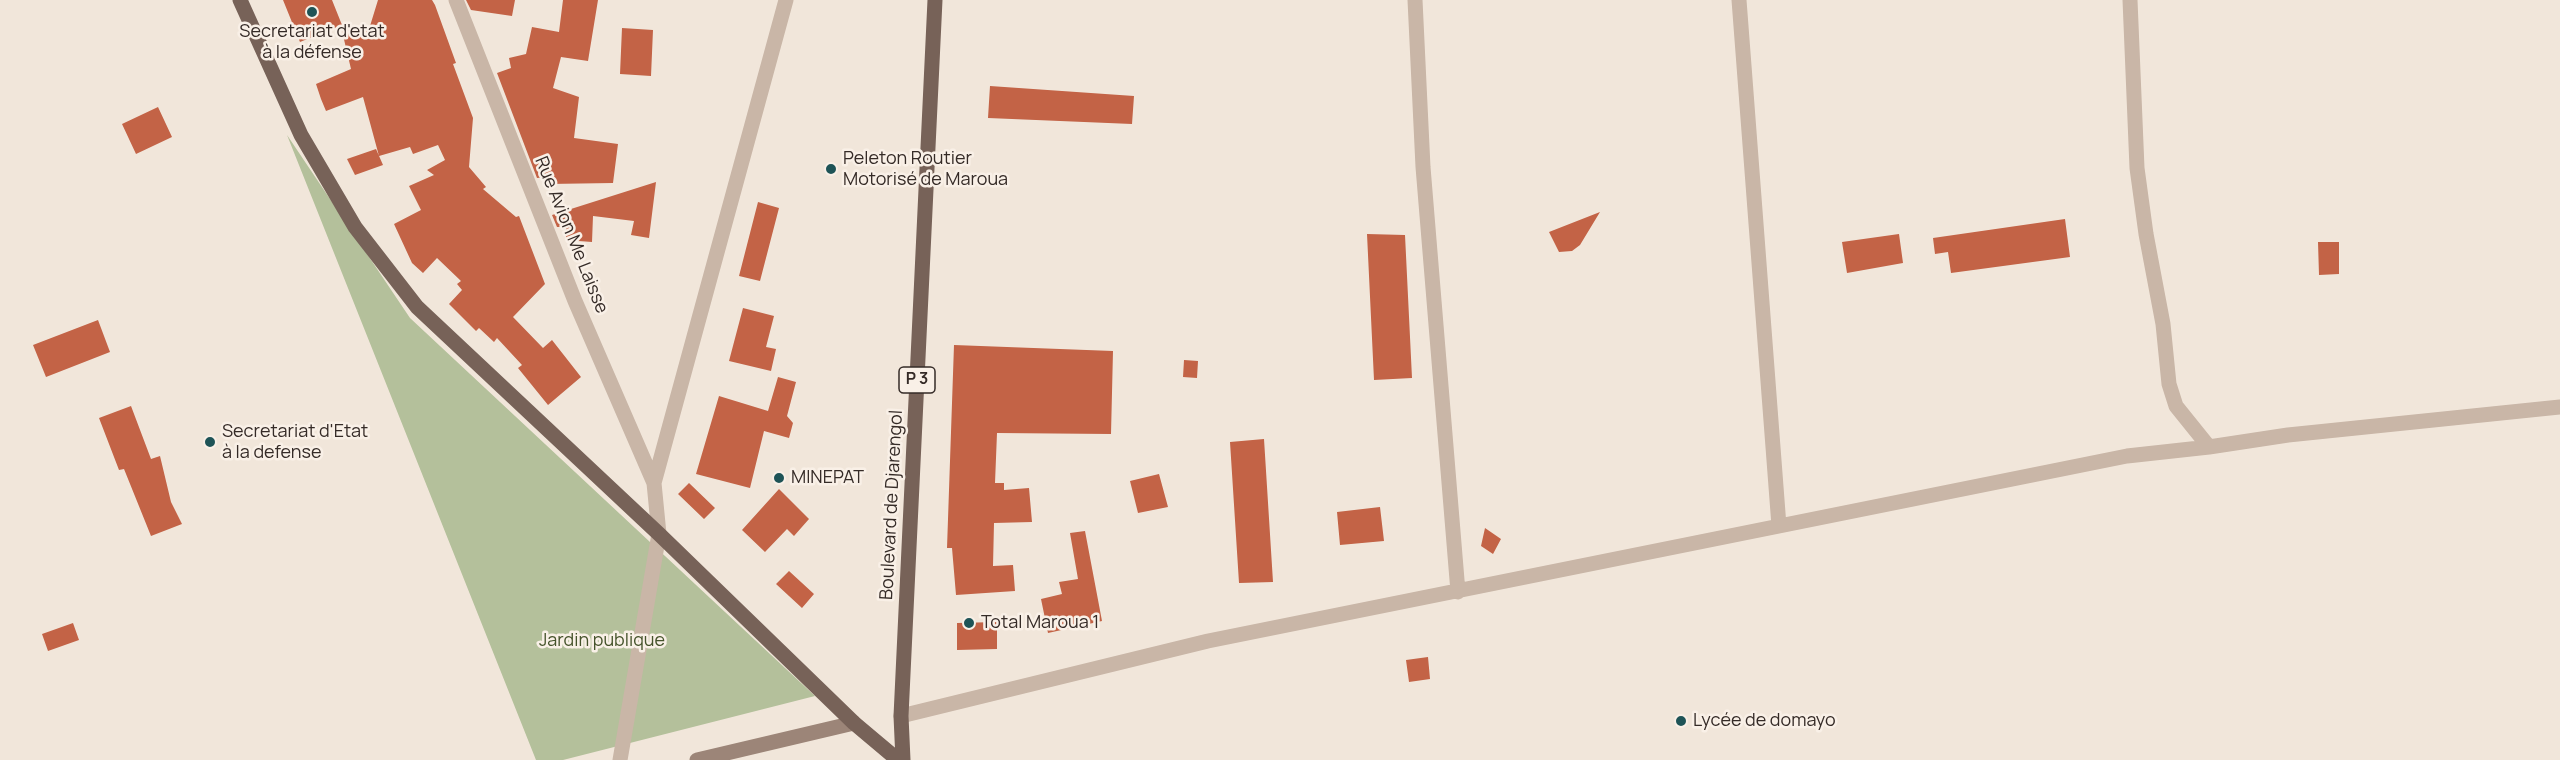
<!DOCTYPE html>
<meta charset="utf-8">
<style>
body{margin:0}
canvas{display:block;background:#f1e6da}
</style>
<canvas width="2560" height="760"></canvas>
<script>
const ctx = document.querySelector('canvas').getContext('2d');
ctx.lineJoin = 'round';
function fillPath(path, color) {
  ctx.fillStyle = color;
  ctx.fill(path, 'evenodd');
}
function poly(rows) {
  const path = new Path2D();
  for (const r of rows) {
    path.moveTo(r[0], r[1]);
    for (let i = 2; i < r.length; i += 2) path.lineTo(r[i], r[i + 1]);
  }
  return path;
}
function strokePath(path, color, width, dash) {
  ctx.strokeStyle = color;
  ctx.lineWidth = width;
  ctx.lineCap = dash ? 'butt' : 'round';
  ctx.setLineDash(dash || []);
  ctx.stroke(path);
}
function label(font, color, halo, rows, align = 'center') {
  ctx.font = font + ' Manrope,sans-serif';
  ctx.lineWidth = 5;
  ctx.setLineDash([]);
  ctx.textBaseline = 'middle';
  ctx.strokeStyle = halo;
  ctx.fillStyle = color;
  for (const [text, x, y, turn = 0] of rows) {
    ctx.save();
    ctx.translate(x, y);
    ctx.rotate((+turn || 0) * Math.PI / 180);
    ctx.textAlign = isNaN(turn) ? turn : align;
    if (halo) ctx.strokeText(text, 0, 0);
    ctx.fillText(text, 0, 0);
    ctx.restore();
  }
}
fillPath(poly([
 [287,135,410,318,815,696,563,760,536,760]
]), '#b4c09b');
fillPath(poly([
 [283,0,332,0,342,25,300,42],
 [378,0,432,0,435,5,456,63,453,64,473,118,469,167,486,187,483,189,516,217,519,216,545,284,513,317,543,348,552,340,581,377,548,405,518,368,522,365,497,338,494,342,479,328,476,331,449,304,462,290,457,284,461,281,437,258,423,273,412,263,394,224,421,210,409,186,434,175,427,170,445,160,438,145,413,154,410,147,379,156,363,97,326,111,321,99,316,84,351,69,342,31,370,26],
 [466,0,515,0,512,16,471,10],
 [563,0,598,0,588,61,561,57,553,88,579,97,574,138,618,144,613,183,548,184,549,177,537,178,497,73,511,68,509,58,526,54,532,27,559,32],
 [622,28,653,30,651,76,620,74],
 [990,86,1134,96,1132,124,988,118],
 [158,107,172,137,136,154,122,124],
 [376,149,383,165,355,175,347,159],
 [656,182,649,238,631,235,634,221,593,216,592,242,566,240,566,227,557,227,552,215],
 [758,202,779,208,760,281,739,276],
 [1600,212,1580,245,1572,251,1559,252,1549,232],
 [2065,219,2070,257,1951,273,1948,252,1935,254,1933,238],
 [1367,234,1405,235,1412,378,1374,380],
 [1899,234,1903,263,1847,273,1842,242],
 [2318,242,2339,242,2339,274,2319,275],
 [743,308,774,316,766,347,776,349,771,371,729,361],
 [98,320,110,352,46,377,33,345],
 [954,345,1113,351,1111,434,997,433,995,483,1004,483,1004,490,1029,488,1032,522,994,523,993,566,1013,565,1015,591,956,595,952,548,947,548],
 [1184,360,1198,361,1197,378,1183,377],
 [778,377,796,382,787,416,793,423,789,438,764,431,750,488,696,474,719,396,768,411],
 [131,406,151,459,160,456,171,502,182,524,151,536,124,469,119,470,99,418],
 [1264,439,1273,582,1239,583,1230,442],
 [1159,474,1168,507,1138,513,1130,481],
 [689,483,715,508,704,519,678,494],
 [779,489,809,519,794,536,787,529,765,552,742,530],
 [1380,507,1384,541,1340,545,1337,512],
 [1485,528,1501,539,1493,554,1481,546],
 [1085,531,1102,621,1048,633,1041,599,1062,594,1059,582,1078,579,1070,533],
 [789,571,814,594,802,608,776,584],
 [997,622,997,649,957,650,957,623],
 [73,623,79,640,48,651,42,634],
 [1428,657,1430,679,1409,682,1406,660]
]), '#c36346');
strokePath(poly([
 [456,0,575,301,654,483],
 [1415,0,1423,167,1458,592],
 [1739,0,1779,526],
 [2130,0,2137,168,2146,234,2163,324,2169,384,2176,406,2209,447],
 [901,716,1208,641,2127,456,2209,447,2288,435,2560,407],
 [620,760,659,534,654,483,786,0]
]), '#c9b6a7', 15);
strokePath(poly([
 [697,760,854,723]
]), '#9c8578', 15);
strokePath(poly([
 [240,0,301,135,355,227,417,307,659,534,854,723,898,760],
 [903,760,901,716,935,0]
]), '#776258', 15);
for (const [x, y, r, color] of [
 [312,12,6,"#1e5356"],
 [831,169,6,"#1e5356"],
 [210,442,6,"#1e5356"],
 [779,478,6,"#1e5356"],
 [969,623,6,"#1e5356"],
 [1681,721,6,"#1e5356"]
]) {
  const dot = new Path2D();
  dot.arc(x, y, r, 0, 2 * Math.PI);
  ctx.fillStyle = color;
  ctx.fill(dot);
  strokePath(dot, '#f9f0e7', 2);
}
for (const [x, y, w] of [
 [917,380,36]
]) {
  const box = new Path2D();
  box.roundRect(x - w / 2, y - 13, w, 26, 4.5);
  ctx.fillStyle = '#f9f0e7';
  ctx.fill(box);
  strokePath(box, '#352b27', 1.5);
}
label('bold 16px', '#352b27', null, [
 ["P 3",917,380]
]);
label('18px', '#352b27', '#f9f0e7', [
 ["Secretariat d'etat",312,32,"center"],
 ["à la défense",312,53,"center"],
 ["Peleton Routier",843,159],
 ["Motorisé de Maroua",843,180],
 ["Secretariat d'Etat",222,432],
 ["à la defense",222,453],
 ["MINEPAT",791,478],
 ["Total Maroua 1",981,623],
 ["Lycée de domayo",1693,721]
], 'left');
label('18px', '#352b27', '#f9f0e7', [
 ["Rue Avion Me Laisse",571,235,68],
 ["Boulevard de Djarengol",892,505,-87]
]);
label('18px', '#45532b', '#f9f0e7', [
 ["Jardin publique",602,641]
]);
</script>
